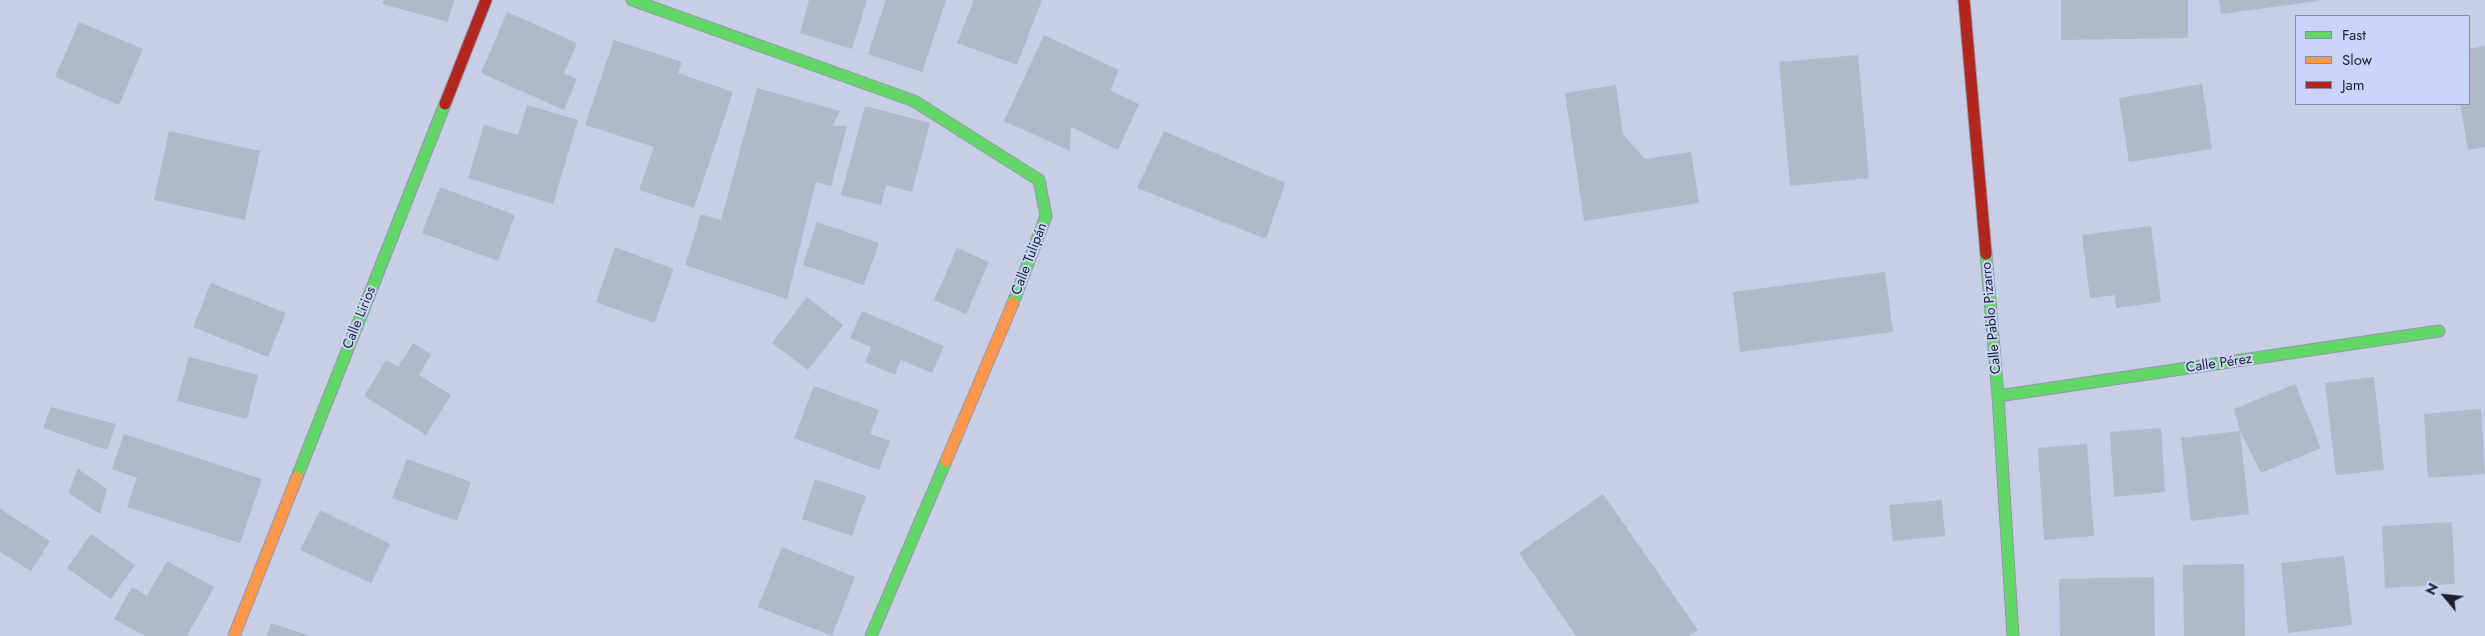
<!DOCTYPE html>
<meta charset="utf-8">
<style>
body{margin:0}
#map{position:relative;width:2485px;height:636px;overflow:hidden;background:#c8cee6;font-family:Jost,sans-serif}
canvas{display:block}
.legend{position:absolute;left:2295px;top:15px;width:175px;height:90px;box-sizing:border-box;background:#cbd5f9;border:1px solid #858ca8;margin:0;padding:6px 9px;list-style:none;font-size:15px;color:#1b1f2f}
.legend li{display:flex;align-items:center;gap:10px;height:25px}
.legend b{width:25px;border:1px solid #858ca8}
.north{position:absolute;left:2420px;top:571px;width:50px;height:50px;-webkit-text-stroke:4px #cbd5f9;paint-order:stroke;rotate:298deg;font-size:14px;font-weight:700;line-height:20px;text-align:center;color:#1b1f2f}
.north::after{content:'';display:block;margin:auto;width:18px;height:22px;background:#1b1f2f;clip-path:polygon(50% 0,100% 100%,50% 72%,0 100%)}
</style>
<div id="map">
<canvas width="2485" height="636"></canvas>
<ul class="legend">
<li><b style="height:6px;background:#63d668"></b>Fast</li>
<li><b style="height:6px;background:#ff974d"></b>Slow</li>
<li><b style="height:6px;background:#b3261e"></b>Jam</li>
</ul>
<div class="north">N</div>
</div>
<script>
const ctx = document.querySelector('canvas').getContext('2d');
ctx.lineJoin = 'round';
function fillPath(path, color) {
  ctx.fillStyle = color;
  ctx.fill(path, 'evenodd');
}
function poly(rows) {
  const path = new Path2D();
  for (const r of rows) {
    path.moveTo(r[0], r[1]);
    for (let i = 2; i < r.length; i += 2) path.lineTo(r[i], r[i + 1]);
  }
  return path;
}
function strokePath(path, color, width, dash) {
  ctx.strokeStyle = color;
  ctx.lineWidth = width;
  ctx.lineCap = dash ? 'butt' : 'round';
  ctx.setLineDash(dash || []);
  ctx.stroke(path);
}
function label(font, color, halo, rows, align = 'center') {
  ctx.font = font + ' Jost,sans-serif';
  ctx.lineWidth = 4;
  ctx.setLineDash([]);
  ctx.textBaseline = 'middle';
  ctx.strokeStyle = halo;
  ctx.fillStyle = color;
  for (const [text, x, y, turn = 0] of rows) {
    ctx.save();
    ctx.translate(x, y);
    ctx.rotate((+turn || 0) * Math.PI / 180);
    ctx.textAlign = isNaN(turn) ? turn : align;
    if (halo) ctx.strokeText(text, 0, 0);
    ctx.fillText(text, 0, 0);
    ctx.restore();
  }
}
fillPath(poly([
 [384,0,454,0,448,22,382,4],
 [809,0,867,0,852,49,800,33],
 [886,0,946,0,922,72,868,54],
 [974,0,1042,0,1017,65,957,43],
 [2061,0,2188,0,2188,38,2061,40],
 [2219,0,2318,0,2318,1,2221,14],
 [507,12,577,43,564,73,577,79,564,110,481,73],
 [79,22,143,49,119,105,55,77],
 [1044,35,1119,70,1110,90,1139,104,1118,150,1071,127,1070,151,1004,121],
 [614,40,682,62,678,73,733,92,694,208,639,190,654,147,585,125],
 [2485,46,2485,147,2468,150,2460,104,2469,104,2469,49],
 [1858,55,1869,178,1790,186,1779,62],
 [2202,84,2212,149,2129,162,2119,98],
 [1616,85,1623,134,1645,159,1691,152,1699,203,1584,221,1565,93],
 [757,88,840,111,832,126,847,126,831,186,816,182,787,299,685,265,701,214,721,220],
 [527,105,578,120,553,204,468,178,484,125,518,135],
 [865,106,930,123,912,192,886,185,881,205,841,195],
 [169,131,260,151,245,220,154,200],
 [1164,131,1285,183,1266,239,1137,188],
 [440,187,515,215,498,261,422,233],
 [817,222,879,243,864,285,803,265],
 [2151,226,2161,302,2116,308,2115,295,2090,298,2082,235],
 [615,247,674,269,654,323,596,302],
 [957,248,989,262,966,314,934,300],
 [1885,272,1893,332,1740,352,1733,292],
 [211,283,286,313,268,357,193,327],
 [807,297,843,325,808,370,772,343],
 [862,311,944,346,932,373,901,360,895,375,865,362,871,347,850,338],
 [413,343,431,354,419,375,451,395,426,435,364,396,386,360,398,367],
 [189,357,258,375,247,419,177,401],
 [2374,377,2384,470,2336,475,2325,383],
 [2295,384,2321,448,2261,473,2240,431,2234,409],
 [814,386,879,410,870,434,890,441,879,470,794,438],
 [51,407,116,424,107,450,43,428],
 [2481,409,2485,474,2428,478,2424,414],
 [2161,428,2165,492,2114,497,2110,432],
 [2240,431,2249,514,2191,521,2181,438],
 [124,434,262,479,240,543,127,507,137,478,112,469],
 [2087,444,2094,536,2044,540,2038,448],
 [407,459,471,482,457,521,392,498],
 [78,469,107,489,100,514,68,493],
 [815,479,866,496,852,536,802,519],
 [1603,494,1698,630,1689,636,1576,636,1519,553],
 [1942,500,1945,536,1893,541,1889,505],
 [0,509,50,541,31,571,0,552],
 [320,510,390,544,371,583,300,550],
 [2452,522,2455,584,2385,588,2382,526],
 [91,534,135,565,111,599,67,568],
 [782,547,855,577,832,636,758,607],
 [2344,556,2352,625,2288,633,2281,563],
 [167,561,214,587,187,636,145,636,114,619,132,587,147,596],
 [2244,564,2245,636,2184,636,2183,565],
 [2154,577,2155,636,2060,636,2059,579],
 [271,623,311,636,267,636]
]), '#b3b7ca');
const fast = poly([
 [632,0,914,101,1039,180,1046,216,1013,303],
 [1986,254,1998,396,2013,636],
 [1998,396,2439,331],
 [297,477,445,104],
 [871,636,946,461]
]);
const slow = poly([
 [946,461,1013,303],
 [234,636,297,477]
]);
const jam = poly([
 [1964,0,1986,254],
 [445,104,486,0]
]);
strokePath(fast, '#9397aa', 13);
strokePath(slow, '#9397aa', 13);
strokePath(jam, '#9397aa', 13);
strokePath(fast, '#63d668', 11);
strokePath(slow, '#ff974d', 11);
strokePath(jam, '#b3261e', 11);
label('14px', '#1b1f2f', '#cbd5f9', [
 ["Calle Tulipán",1030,259,-69],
 ["Calle Lirios",360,318,-68],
 ["Calle Pablo Pizarro",1992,318,-95],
 ["Calle Pérez",2219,364,-8]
]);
</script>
